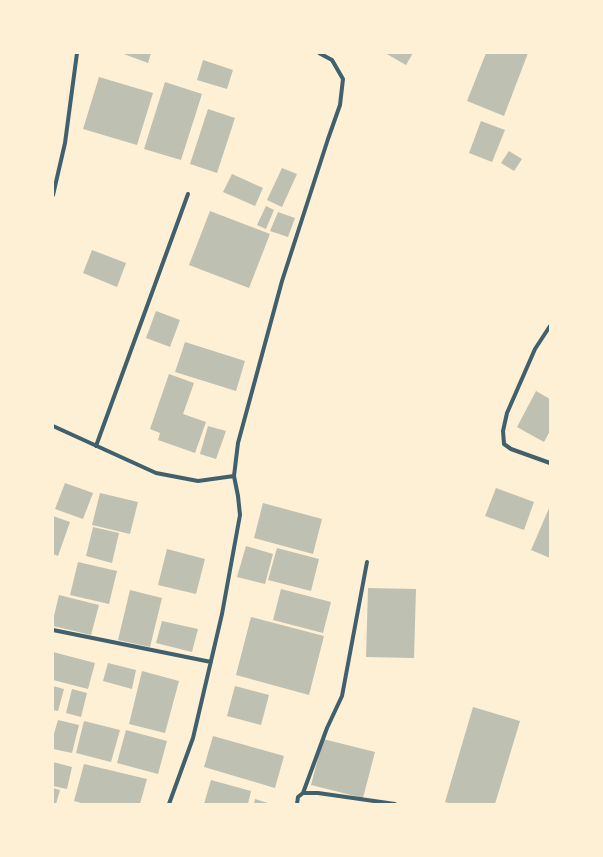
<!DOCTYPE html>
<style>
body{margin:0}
#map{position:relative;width:603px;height:857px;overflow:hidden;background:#fdf0d5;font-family:"Alegreya Sans",sans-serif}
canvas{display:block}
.frame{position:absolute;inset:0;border:54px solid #fdf0d5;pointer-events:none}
</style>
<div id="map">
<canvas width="603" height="857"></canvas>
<div class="frame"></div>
</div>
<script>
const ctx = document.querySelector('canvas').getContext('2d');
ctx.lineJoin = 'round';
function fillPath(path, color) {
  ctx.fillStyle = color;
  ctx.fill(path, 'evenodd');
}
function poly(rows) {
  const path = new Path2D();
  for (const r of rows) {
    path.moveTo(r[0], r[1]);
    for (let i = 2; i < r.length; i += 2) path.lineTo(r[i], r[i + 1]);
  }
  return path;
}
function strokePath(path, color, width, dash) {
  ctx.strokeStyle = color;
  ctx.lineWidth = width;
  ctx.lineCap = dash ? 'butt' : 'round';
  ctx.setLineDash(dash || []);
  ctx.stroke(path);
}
fillPath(poly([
 [121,53,151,53,148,63],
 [385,53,413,53,406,65],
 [486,53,528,53,504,116,467,101],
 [203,60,233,70,227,89,197,80],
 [99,77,153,93,137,145,83,129],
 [165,82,202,94,181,160,144,149],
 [208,109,235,118,217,173,190,164],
 [481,121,505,130,492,162,469,153],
 [509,151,522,159,514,171,501,163],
 [282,168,297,174,282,207,267,200],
 [232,174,263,188,255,206,223,192],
 [266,206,274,210,266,229,257,225],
 [210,211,270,234,249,288,189,265],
 [278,212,295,218,288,237,270,231],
 [92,250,126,263,117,287,83,273],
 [156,311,180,320,170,347,146,338],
 [185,342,245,361,236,391,175,372],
 [169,374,194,383,183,414,206,422,195,453,158,440,160,433,150,429],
 [536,391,550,399,550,431,544,442,517,427],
 [208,426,226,431,216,459,200,454],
 [65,483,93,493,83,519,55,509],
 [496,488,534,502,524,530,485,516],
 [100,493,138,502,130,534,92,525],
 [263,503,322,519,313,554,254,538],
 [550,506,550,558,531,550],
 [53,516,70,522,58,556,53,554],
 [93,527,119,533,112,563,86,556],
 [246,546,273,554,265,584,237,577],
 [277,548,319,559,311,591,268,580],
 [167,549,205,559,196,594,158,585],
 [78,562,117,571,109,604,70,595],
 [368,588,416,589,414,658,366,657],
 [281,589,331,602,323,633,273,620],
 [130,590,162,598,150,647,118,640],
 [59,595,99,605,91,635,53,626,53,620],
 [251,617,324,636,309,695,236,675],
 [162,621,198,629,192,652,156,643],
 [53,652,95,663,88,689,53,680],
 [108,663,136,670,132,689,103,681],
 [142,671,179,681,165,733,129,724],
 [53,686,64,689,58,711,53,710],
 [235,686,269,695,261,725,227,716],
 [72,689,87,693,81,717,66,713],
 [473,707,520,721,495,804,452,804,445,802],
 [58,720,79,725,72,753,53,749,53,737],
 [84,721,120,730,111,762,76,753],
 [126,730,167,741,158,774,117,763],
 [213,736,284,756,275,788,204,767],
 [323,739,375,752,363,798,311,785],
 [53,762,72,767,67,789,53,786],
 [84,764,147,779,140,804,85,804,74,801],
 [211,780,251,791,248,804,204,804],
 [53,788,60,790,56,804,53,804],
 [255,799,271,804,254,804]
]), '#bec0b2');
strokePath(poly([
 [53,195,65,143,77,53],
 [550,326,535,349,507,413,503,431,504,444,511,449,550,463],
 [53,426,156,473,198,481,234,476],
 [96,446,188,194],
 [53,630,211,662],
 [303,793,327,728,342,696,367,562],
 [169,804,193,738,222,614,240,515,238,496,234,476,238,443,282,281,328,139,340,105,343,79,332,60,319,53],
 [297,804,298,797,303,793,318,793,395,804]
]), '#3f606c', 4);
</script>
